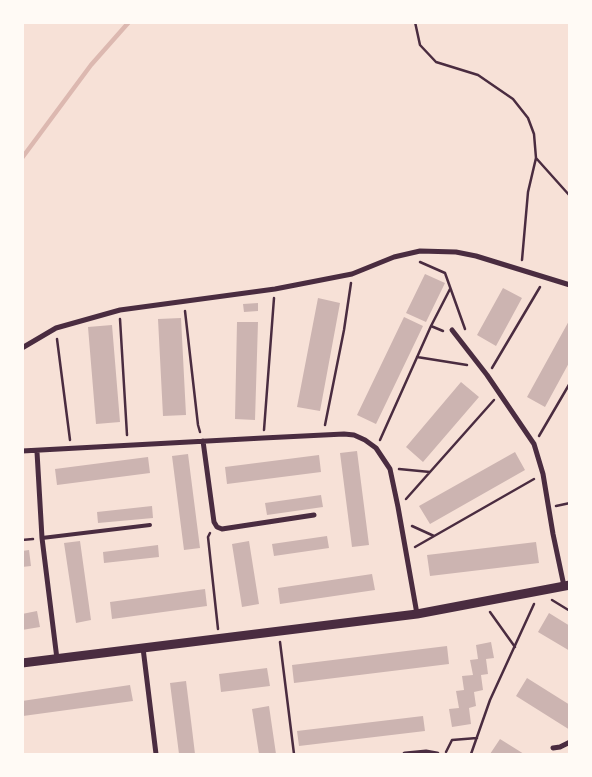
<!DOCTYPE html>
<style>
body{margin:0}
#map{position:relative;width:592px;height:777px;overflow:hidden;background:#f7e1d7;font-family:"Noto Sans",sans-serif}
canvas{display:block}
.frame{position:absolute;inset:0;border:24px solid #fffaf5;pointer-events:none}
</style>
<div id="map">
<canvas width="592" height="777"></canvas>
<div class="frame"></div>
</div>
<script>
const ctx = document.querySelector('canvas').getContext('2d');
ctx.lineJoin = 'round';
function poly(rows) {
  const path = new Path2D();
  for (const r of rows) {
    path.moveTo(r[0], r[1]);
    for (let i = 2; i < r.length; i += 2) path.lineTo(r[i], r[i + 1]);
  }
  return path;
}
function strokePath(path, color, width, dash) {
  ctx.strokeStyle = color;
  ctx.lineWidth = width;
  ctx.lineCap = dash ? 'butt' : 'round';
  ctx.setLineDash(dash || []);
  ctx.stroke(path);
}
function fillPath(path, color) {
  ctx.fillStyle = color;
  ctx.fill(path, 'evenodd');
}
strokePath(poly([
 [22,158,91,65,129,22]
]), '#dcb8b0', 4.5);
fillPath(poly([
 [425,274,445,283,426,322,406,313],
 [503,288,522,298,496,346,477,335],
 [318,298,340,303,320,411,297,407],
 [258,303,258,311,244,312,243,304],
 [404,317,423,326,376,424,357,415],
 [181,318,186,415,163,416,158,319],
 [570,319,570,361,545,407,527,397],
 [237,322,258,322,255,420,235,419],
 [112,325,120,422,96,424,88,327],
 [461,382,479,397,423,462,406,447],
 [357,451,369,545,352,547,340,453],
 [515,452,525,470,430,524,419,506],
 [188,454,200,548,184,550,172,456],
 [319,455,321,472,227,484,225,467],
 [148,457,150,473,57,485,55,469],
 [321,495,323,507,267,515,265,503],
 [152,506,153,518,98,523,97,512],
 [327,536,329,548,274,556,272,544],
 [80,541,91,620,76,623,64,543],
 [249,541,259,604,242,607,232,544],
 [536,542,539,563,430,576,427,555],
 [158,545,159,557,104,563,103,552],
 [29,550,31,566,22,567,22,551],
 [372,574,375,590,280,604,278,588],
 [205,589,207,606,112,619,110,602],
 [37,611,40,627,22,630,22,614],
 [549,613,570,626,570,651,538,632],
 [491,642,494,658,486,659,488,674,481,675,483,690,474,692,476,706,469,708,471,724,452,727,449,709,459,708,456,691,464,690,462,676,473,675,470,660,478,659,476,645],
 [447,646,449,664,294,683,292,665],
 [267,668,270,686,221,692,219,674],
 [527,678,570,705,570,730,516,696],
 [186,681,192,729,195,754,179,754,170,683],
 [130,685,133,701,23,716,22,701],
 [269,706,276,754,259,754,252,709],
 [423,716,425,731,299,746,297,731],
 [500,739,524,754,490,754]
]), '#ccb4b1');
strokePath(poly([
 [415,22,420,45,436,62,478,75,513,99,528,118,534,134,536,158,528,192,522,260],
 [536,158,570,196],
 [420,262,445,273,465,329],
 [185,311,198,425,200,432],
 [120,319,127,435],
 [431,326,443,331],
 [57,339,70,440],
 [417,357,467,365],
 [492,368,540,287],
 [325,425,344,330,351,283],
 [264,430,274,298],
 [539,436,570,383],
 [380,440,431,326,450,289],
 [399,469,430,472],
 [406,499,494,400],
 [556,506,570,503],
 [412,526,434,536],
 [210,533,208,537,218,629],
 [22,540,33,539],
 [415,547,534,479],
 [552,600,570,611],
 [490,612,515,647],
 [280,642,294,754],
 [446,752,452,740,477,738],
 [471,754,490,700,534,604]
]), '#4a2c40', 2.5);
strokePath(poly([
 [42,538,150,525]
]), '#4a2c40', 4);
strokePath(poly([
 [452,330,487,375,534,444,543,474,553,534,564,586],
 [22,348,56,328,120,310,275,289,352,274,394,257,420,251,456,252,476,256,570,285],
 [203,441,214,522,217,527,222,529,314,515],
 [22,451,263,438,344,434,354,435,365,440,376,448,390,469,398,507,417,614],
 [37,452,42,538,57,659],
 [143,648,156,754],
 [553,748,560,747,570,742],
 [405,754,426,752,437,754]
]), '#4a2c40', 5);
strokePath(poly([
 [22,663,417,614,570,585]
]), '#4a2c40', 9);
</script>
